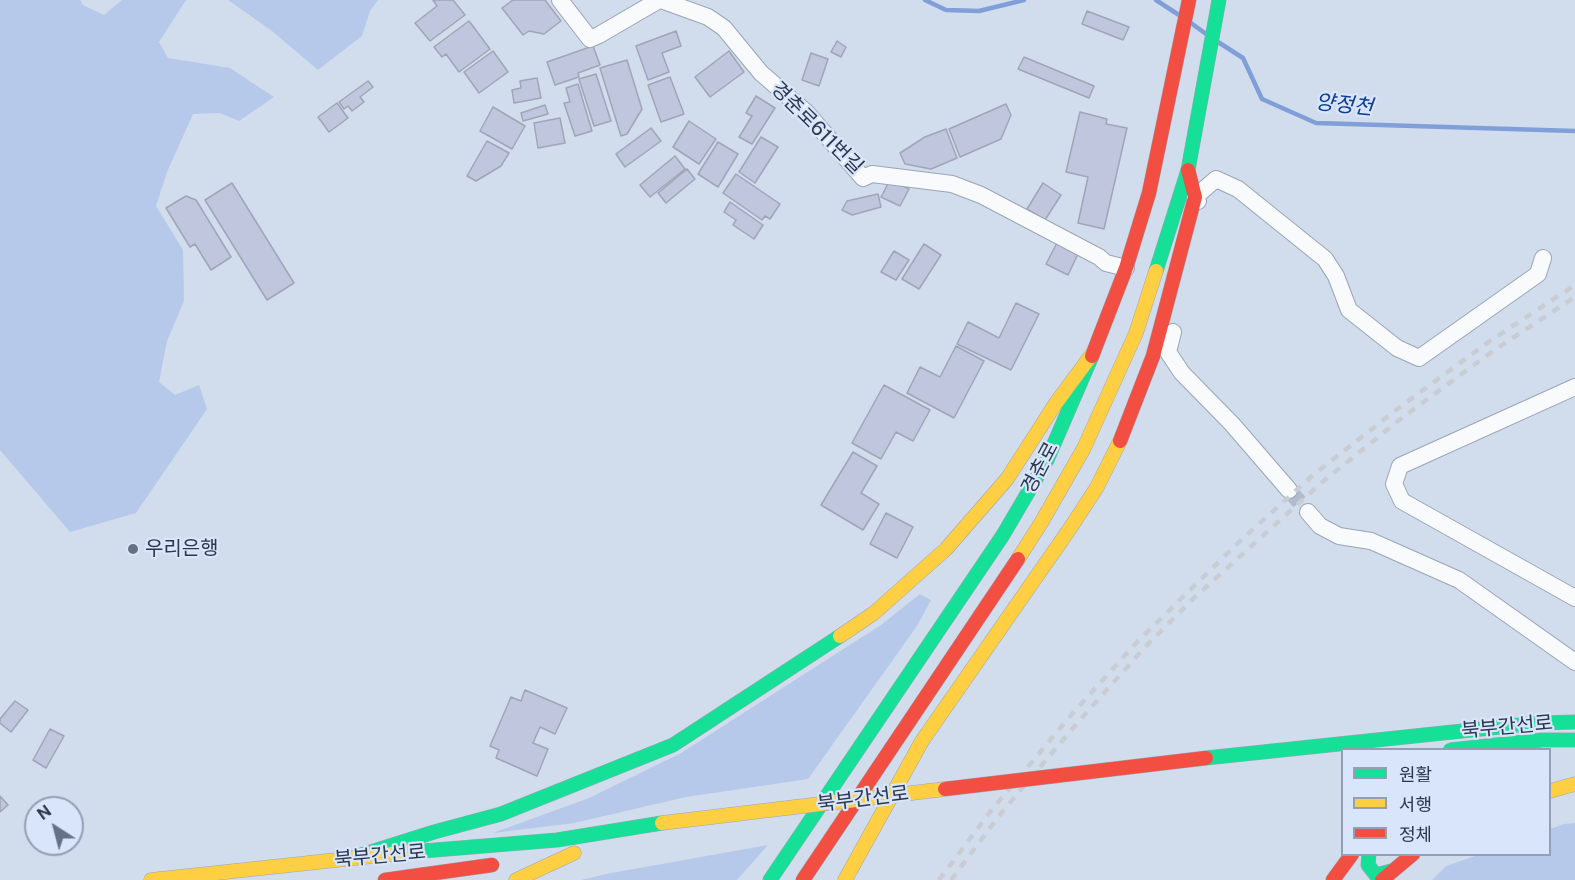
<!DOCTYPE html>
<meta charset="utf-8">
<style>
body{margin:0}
#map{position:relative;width:1575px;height:880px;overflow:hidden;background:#d1dced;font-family:"Public Sans","Noto Sans KR",sans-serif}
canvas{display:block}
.legend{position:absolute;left:1341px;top:748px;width:210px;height:108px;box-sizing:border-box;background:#d8e5fa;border:2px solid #939fb4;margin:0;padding:8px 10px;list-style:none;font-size:18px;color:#2b374c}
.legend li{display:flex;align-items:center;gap:12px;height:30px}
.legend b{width:30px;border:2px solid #939fb4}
.north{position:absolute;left:24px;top:796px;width:60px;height:60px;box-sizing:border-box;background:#d8e5fa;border:2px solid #939fb4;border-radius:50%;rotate:324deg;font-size:16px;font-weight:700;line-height:24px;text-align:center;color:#2b374c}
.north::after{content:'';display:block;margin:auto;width:21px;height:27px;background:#657184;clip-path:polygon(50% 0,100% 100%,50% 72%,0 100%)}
</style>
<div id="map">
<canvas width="1575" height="880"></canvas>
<ul class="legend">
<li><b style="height:8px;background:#16e098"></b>원활</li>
<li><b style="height:8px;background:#ffcf43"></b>서행</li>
<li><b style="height:8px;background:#f24e42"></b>정체</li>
</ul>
<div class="north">N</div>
</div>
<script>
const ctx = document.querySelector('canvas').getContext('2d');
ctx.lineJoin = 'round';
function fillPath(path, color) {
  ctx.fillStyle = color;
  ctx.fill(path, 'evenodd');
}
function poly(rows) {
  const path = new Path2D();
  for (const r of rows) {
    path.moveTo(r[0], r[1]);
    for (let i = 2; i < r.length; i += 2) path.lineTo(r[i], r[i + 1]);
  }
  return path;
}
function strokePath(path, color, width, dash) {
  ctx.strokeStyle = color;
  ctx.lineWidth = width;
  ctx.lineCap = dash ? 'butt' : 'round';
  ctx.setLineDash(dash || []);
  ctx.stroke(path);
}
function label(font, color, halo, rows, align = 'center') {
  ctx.font = font + ' "Public Sans","Noto Sans KR",sans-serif';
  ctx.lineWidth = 4.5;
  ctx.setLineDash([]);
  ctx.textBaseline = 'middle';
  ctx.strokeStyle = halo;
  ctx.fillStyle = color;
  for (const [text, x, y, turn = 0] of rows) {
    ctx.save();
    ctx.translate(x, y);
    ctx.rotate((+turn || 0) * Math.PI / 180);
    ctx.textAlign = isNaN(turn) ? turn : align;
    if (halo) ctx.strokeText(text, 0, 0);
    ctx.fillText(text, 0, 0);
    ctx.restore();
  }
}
fillPath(poly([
 [0,0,80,0,83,5,104,15,122,0,186,0,159,42,168,58,230,68,274,97,239,121,220,113,193,114,167,172,156,206,183,250,184,301,167,341,159,382,175,395,199,385,207,409,136,513,70,532,0,450],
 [228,0,378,0,370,11,362,36,318,70,272,31],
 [920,594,931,600,917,626,808,779,686,797,574,823,493,833,589,798,681,753,881,625],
 [1575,823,1575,880,1432,880,1446,866,1478,855,1550,854,1550,829,1564,824],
 [768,845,737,880,581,880,606,874]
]), '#b6c9eb');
strokePath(poly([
 [925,0,946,10,979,11,1024,0],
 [1156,0,1179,15],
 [1191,23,1206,34],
 [1218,42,1243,58,1262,99,1316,123,1575,131]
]), '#809fd8', 4.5);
const building = poly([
 [433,0,453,0,465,15,430,41,415,23,437,6,433,0],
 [513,0,545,0,561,21,544,34,529,31,523,35,502,8,513,0],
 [1087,11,1129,27,1123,40,1082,24,1087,11],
 [469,21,490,49,459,72,446,54,442,57,434,47,469,21],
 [676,31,681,46,662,53,669,72,648,80,636,46,676,31],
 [837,41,846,47,841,57,831,52,837,41],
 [593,46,600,65,578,73,579,77,555,85,547,62,593,46],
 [493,51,508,72,479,93,464,72,493,51],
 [729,51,744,72,710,97,695,77,729,51],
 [811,53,828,59,819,86,802,80,811,53],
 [1024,57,1094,86,1089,98,1018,69,1024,57],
 [627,60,642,109,627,134,621,136,600,68,627,60],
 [596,74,611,121,594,126,579,79,596,74],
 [670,77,684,114,661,122,648,85,670,77],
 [537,78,541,98,514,103,512,90,521,88,520,81,537,78],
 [368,81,373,87,360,97,364,102,352,111,348,106,344,109,339,102,368,81],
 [578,84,592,131,575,136,564,103,570,102,566,88,578,84],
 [756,96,775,108,752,144,739,137,752,116,746,113,756,96],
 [337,103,348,118,329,132,318,117,337,103],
 [1006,104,1011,115,1001,139,960,157,949,129,1006,104],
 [545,105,548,114,523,121,521,113,545,105],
 [493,107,525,126,512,149,480,131,493,107],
 [1080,112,1107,119,1106,124,1127,128,1104,229,1078,223,1088,177,1066,172,1080,112],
 [560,118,565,143,538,148,534,123,560,118],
 [689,121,716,139,699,164,673,147,689,121],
 [651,128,661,141,625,167,616,154,651,128],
 [946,129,957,158,931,169,905,164,900,153,925,137,946,129],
 [761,137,778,147,755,183,739,172,761,137],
 [487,141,509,153,501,166,476,181,467,176,487,141],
 [718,142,738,154,718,187,698,174,718,142],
 [675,156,685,169,650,197,640,185,675,156],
 [687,169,695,179,666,203,658,193,687,169],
 [736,174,780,204,770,219,765,216,762,220,723,193,736,174],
 [890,180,909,189,900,206,881,197,890,180],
 [232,183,294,283,267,300,205,200,232,183],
 [1043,183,1061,195,1045,220,1027,209,1043,183],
 [878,194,881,207,852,215,842,210,847,201,878,194],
 [186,196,196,200,231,257,211,270,195,244,190,247,166,208,186,196],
 [730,202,763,225,754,239,733,225,736,220,724,212,730,202],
 [1057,243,1078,254,1068,275,1046,264,1057,243],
 [924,244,941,255,919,289,902,279,924,244],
 [894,251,909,260,896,280,881,272,894,251],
 [1016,303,1039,314,1011,370,957,344,968,322,999,338,1016,303],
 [956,346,984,361,954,418,907,393,920,367,940,377,956,346],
 [884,385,930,410,913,441,896,432,881,459,852,443,884,385],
 [853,452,877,466,861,493,879,504,863,530,821,505,853,452],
 [886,513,913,527,897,558,870,544,886,513],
 [525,690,567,708,555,734,540,727,533,743,548,749,537,776,496,758,499,750,490,746,511,697,521,701,525,690],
 [15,701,28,710,11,732,0,723,0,719,15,701],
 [50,729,64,736,46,768,33,760,50,729],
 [0,796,8,805,0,812,0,796]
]);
fillPath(building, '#c0c6de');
strokePath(building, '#a0a5b7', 1.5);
strokePath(poly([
 [1289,490,1308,512]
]), '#b0bbcd', 16, [16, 8]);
const street = poly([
 [560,0,590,39,599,35,659,0],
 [661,0,708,17,724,28,761,73,806,112,863,178,872,174,952,184,981,195,1099,257,1106,263,1126,268],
 [1198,201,1195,197,1216,179,1238,189,1325,259,1336,276,1349,310,1397,348,1419,358,1538,274,1543,258],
 [1173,332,1168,352,1182,373,1232,424,1289,490],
 [1575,387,1400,466,1394,484,1402,501,1575,598],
 [1308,512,1320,526,1339,536,1371,541,1459,580,1575,662]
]);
const fast = poly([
 [1156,271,1188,170,1219,0],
 [1206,758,1538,723,1575,722],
 [411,852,557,840,662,823],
 [1369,854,1368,865,1376,875,1391,871],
 [355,857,434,832,501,814,673,745,840,636],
 [770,880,1003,535,1047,460,1092,356]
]);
const slow = poly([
 [1018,559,1041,523,1084,448,1136,333,1156,271],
 [840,636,874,613,946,549,1007,479,1056,403,1093,353],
 [1550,791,1575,784],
 [151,880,411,852],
 [516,880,574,853],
 [845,880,922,741,1071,527,1097,487,1120,441]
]);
const jam = poly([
 [1092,356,1126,268,1149,193,1189,0],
 [1120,441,1153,356,1195,197,1188,170],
 [385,880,492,865],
 [803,880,1018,559],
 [1333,880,1352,854],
 [1382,880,1413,854]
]);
strokePath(street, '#9ba5b5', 18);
strokePath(fast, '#9ba5b5', 15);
strokePath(slow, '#9ba5b5', 15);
strokePath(jam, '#9ba5b5', 15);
strokePath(street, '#f8fafc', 16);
strokePath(fast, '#16e098', 14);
strokePath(slow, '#ffcf43', 14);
strokePath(jam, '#f24e42', 14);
strokePath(poly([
 [939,880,990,812,1072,714,1138,641,1239,542,1312,476,1396,410,1487,343,1575,285],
 [951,880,1002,812,1079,721,1145,647,1195,597,1320,484,1403,417,1493,351,1575,297]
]), '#c9cdd3', 4.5, [8, 8]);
const fastBridge = poly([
 [1450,750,1542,740,1575,740]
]);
const slowBridge = poly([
 [662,823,945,789]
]);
const jamBridge = poly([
 [945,789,1206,758]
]);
strokePath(fastBridge, '#9ba5b5', 15, []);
strokePath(slowBridge, '#9ba5b5', 15, []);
strokePath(jamBridge, '#9ba5b5', 15, []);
strokePath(fastBridge, '#16e098', 14);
strokePath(slowBridge, '#ffcf43', 14);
strokePath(jamBridge, '#f24e42', 14);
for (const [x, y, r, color] of [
 [133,549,6,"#657184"]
]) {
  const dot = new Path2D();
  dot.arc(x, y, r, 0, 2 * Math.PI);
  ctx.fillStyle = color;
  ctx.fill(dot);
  strokePath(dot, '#d8e5fa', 2);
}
label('20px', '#2b374c', '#d8e5fa', [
 ["경춘로611번길",817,128,45],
 ["경춘로",1040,468,-62],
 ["북부간선로",1507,727,-5],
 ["북부간선로",863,799,-7],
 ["북부간선로",380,856,-5]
]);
label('20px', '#2b374c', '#d8e5fa', [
 ["우리은행",145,549]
], 'left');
label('italic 21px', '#0e3c92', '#d8e5fa', [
 ["양정천",1344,105,6]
]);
</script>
